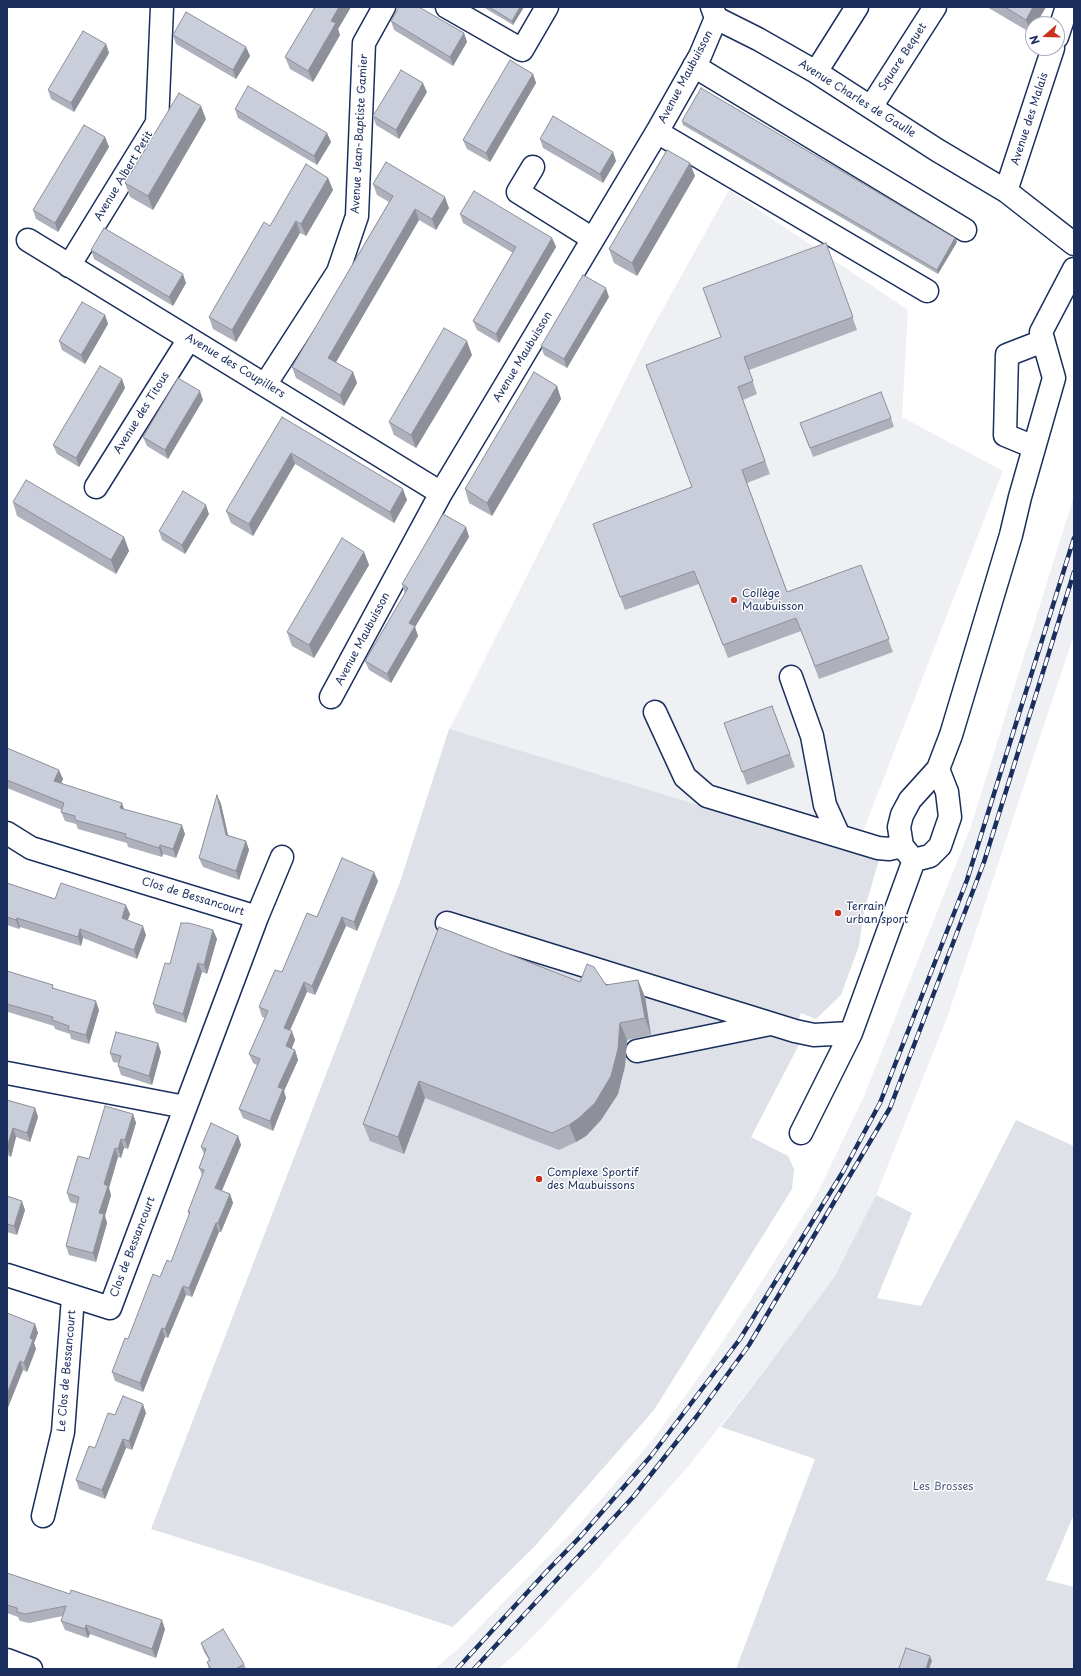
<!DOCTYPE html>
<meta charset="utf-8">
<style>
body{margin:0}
#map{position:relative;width:1081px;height:1676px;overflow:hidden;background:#fff;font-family:"Playpen Sans",sans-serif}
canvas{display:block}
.frame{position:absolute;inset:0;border:8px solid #1b2f5e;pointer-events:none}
.north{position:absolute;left:1025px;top:16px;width:40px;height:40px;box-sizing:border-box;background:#fff;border:1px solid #a4acbf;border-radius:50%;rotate:250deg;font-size:11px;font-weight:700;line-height:16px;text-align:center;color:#1b2f5e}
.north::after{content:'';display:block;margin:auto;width:14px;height:18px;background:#c8321e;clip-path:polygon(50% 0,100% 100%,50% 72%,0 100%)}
</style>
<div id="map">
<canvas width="1081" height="1676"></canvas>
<div class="frame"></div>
<div class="north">N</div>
</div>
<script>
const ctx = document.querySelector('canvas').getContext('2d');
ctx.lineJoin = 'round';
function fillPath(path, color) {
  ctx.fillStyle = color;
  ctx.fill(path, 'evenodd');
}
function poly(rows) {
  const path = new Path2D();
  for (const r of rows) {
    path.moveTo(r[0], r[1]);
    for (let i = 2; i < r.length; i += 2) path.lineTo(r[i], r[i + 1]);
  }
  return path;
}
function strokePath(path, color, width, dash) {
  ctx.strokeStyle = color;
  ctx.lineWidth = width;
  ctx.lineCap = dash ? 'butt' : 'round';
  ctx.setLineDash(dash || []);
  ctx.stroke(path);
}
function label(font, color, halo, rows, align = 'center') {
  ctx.font = font + ' "Playpen Sans",sans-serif';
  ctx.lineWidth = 3;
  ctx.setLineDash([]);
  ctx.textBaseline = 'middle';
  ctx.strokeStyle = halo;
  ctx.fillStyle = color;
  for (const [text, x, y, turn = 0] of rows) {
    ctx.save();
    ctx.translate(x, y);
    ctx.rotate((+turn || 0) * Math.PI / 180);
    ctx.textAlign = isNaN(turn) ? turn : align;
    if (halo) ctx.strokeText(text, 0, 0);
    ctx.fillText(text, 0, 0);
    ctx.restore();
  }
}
fillPath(poly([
 [729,190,908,310,902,417,1003,471,855,852,449,730,649,334],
 [1074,496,1074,635,948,1015,876,1195,835,1276,768,1366,686,1469,600,1566,519,1651,498,1669,434,1669,458,1649,576,1528,650,1443,697,1380,752,1297,818,1192,864,1096,970,829]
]), '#eff0f4');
fillPath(poly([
 [449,729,879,860,864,911,859,946,841,995,816,1019,801,1013,795,1031,802,1039,751,1137,788,1156,794,1169,792,1189,654,1410,535,1546,453,1627,253,1561,151,1529,400,882],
 [1016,1120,1074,1146,1074,1514,1046,1580,1074,1587,1074,1669,736,1669,815,1459,721,1427,768,1366,835,1276,876,1195,912,1213,877,1298,921,1306]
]), '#dee1e7');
const minor = poly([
 [447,7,522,50,547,7],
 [712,7,716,18,758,39,816,72,937,150,1006,191,1074,244],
 [1057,37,1067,7],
 [694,66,965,230],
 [816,72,857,7],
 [871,107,935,7],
 [657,132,927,291],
 [533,167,518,192,593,239],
 [1006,191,1053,48],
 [28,240,441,493],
 [69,266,157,123,162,7],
 [265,385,338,272,357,216,364,43,384,7],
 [1034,447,1005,435,1007,355,1043,341],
 [96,487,189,339],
 [791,677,812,736,825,805,839,836],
 [331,697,441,493,657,132,700,56,716,18],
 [655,712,685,777,707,796,878,848,889,849,902,846],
 [7,833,31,848,257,917,110,1308,7,1275],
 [911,857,902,846,899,827,902,815,910,800,938,769],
 [257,917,282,857],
 [447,923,795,1031,814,1035,851,1033],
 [637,1051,770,1024],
 [7,1073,185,1107],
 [801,1133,851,1033,914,860,930,856,940,846,950,817,947,792,938,769,951,735,1011,535,1020,497,1054,378,1041,332,1074,269],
 [43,1516,63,1432,73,1297],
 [7,1660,31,1669]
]);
strokePath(minor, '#1b2f5e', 25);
strokePath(minor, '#fff', 22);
const rail = poly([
 [457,1669,546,1572,580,1537,651,1456,740,1339,844,1170,880,1103,967,880,1074,538],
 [474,1669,634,1496,697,1416,749,1345,890,1108,984,862,1074,572]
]);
strokePath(rail, '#1b2f5e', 4.5);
strokePath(rail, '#fff', 3, [9]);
fillPath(poly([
 [315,7,351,7,338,29,340,35,313,82,290,69,285,57],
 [483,7,524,7,513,25],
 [987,7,1046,7,1036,24,1033,24,1031,33],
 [391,21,464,33,467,42,453,66,394,30],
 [173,35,246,47,250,56,236,79,176,44],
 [106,44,109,53,74,112,51,99,48,90],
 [533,74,536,83,490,162,467,149,463,140],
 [427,92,399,139,376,125,373,116],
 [235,109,327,133,331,142,317,165,238,118],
 [206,119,153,210,130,197,125,183],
 [682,121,955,238,957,242,938,274,683,125],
 [105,137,109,147,58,232,36,219,33,210],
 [540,139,613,152,616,161,603,183,543,148],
 [695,176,637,276,614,263,609,249],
 [328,178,333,190,306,236,300,233,236,342,213,329,209,317,270,226],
 [373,184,449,208,436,230,419,220,336,362,353,372,357,383,344,406,296,378,292,367,389,202,377,195],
 [460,214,552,238,556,247,499,343,477,330,473,321,513,253,463,223],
 [826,243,857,330,749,370,757,394,743,400,770,474,747,483,787,592,861,565,893,652,819,679,801,631,728,658,699,584,625,610,593,524,691,488,721,337],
 [91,250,186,283,173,306,94,259],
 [609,297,567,368,544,355,541,346],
 [105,315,108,324,85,364,62,350,59,341],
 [472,355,416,448,394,435,389,422],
 [122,379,125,388,79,467,57,454,53,445],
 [557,386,561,399,492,516,469,503,465,489],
 [203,400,168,459,147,446,143,437],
 [282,417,407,500,394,523,295,464,253,536,231,523,226,511],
 [891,418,894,427,813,457,800,423],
 [13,502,124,537,129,551,116,574,17,516],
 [209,514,185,554,162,540,159,531],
 [466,527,469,537,415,627,418,636,391,683,369,670,365,661,405,594,402,584],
 [364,552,369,565,314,658,292,646,287,632],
 [772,706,795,767,747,785,724,723],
 [7,748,63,779,61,783,185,834,176,858,163,854,162,857,128,847,127,843,78,829,76,824,65,821,61,812,62,810,7,788],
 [217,795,221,804,228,835,246,841,249,850,239,880,203,867,199,858],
 [378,881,357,931,346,926,315,995,307,992,290,1030,295,1040,291,1049,295,1050,298,1060,284,1091,286,1098,273,1131,243,1118,239,1109,257,1065,253,1063,249,1054,265,1018,262,1017,259,1007,317,917],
 [7,883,55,899,130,914,128,920,146,935,137,959,83,938,81,946,20,927,19,929,7,925],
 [439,927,580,982,606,985,638,980,645,997,651,1035,627,1040,625,1066,618,1094,601,1120,586,1136,576,1142,559,1150,425,1098,404,1154,370,1141,363,1124],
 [213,930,217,939,207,974,202,972,186,1023,156,1013,153,1004],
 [7,971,54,988,99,1010,89,1044,71,1039,70,1034,55,1029,54,1026,8,1012,7,1010],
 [161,1052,152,1085,121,1075,118,1066,119,1063,113,1062,110,1053],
 [7,1100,35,1108,38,1117,30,1142,16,1137,11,1157,7,1155],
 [133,1114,136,1123,128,1149,124,1148,121,1158,118,1157,109,1188,111,1195,105,1216,107,1223,96,1262,69,1255,66,1246,77,1204,70,1202,67,1193,89,1159],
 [238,1136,241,1145,222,1191,230,1194,233,1203,221,1232,219,1232,192,1297,186,1295,168,1338,165,1337,143,1392,115,1381,112,1372,160,1277,171,1262,189,1215,188,1212,202,1175,199,1168,204,1154,201,1147],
 [7,1196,25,1210,17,1235,7,1232],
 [7,1313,35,1324,38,1333,34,1343,36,1349,27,1372,23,1370,7,1410],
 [146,1413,132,1450,126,1448,105,1499,79,1489,76,1480,115,1415],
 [7,1573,165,1629,156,1658,90,1634,88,1638,65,1630,61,1621,63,1616,29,1623,20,1621,18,1617,7,1613],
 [201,1643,244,1664,246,1669,209,1669,207,1662,209,1660,204,1652]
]), '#aeb1bb');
fillPath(poly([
 [339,7,351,7,338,29,340,35,313,82,308,71,331,21],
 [520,7,524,7,513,25,512,21],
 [1033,7,1046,7,1036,24,1033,24,1033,29,1031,33,1026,20],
 [464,33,467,42,453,66,450,57],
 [106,44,109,53,74,112,71,103],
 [246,47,250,56,236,79,233,70],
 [533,74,536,83,490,162,486,153],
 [423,83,427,92,399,139,396,130],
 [201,106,206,119,153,210,148,196],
 [327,133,331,142,317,165,314,156],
 [105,137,109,147,58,232,55,223],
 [613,152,616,161,603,183,600,174],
 [690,163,695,176,637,276,632,263],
 [328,178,333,190,306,236,301,224],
 [445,197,449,208,436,230,432,219],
 [415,209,419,220,332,369,328,358],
 [296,221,300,233,236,342,232,330],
 [552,238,556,247,499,343,496,334],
 [955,238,957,242,938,274,937,270],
 [183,274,186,283,173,306,169,297],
 [606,288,609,297,567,368,564,359],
 [105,315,108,324,85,364,81,355],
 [467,341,472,355,416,448,411,435],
 [353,372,357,383,344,406,340,395],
 [122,379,125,388,79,467,76,458],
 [557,386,561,399,492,516,487,503],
 [200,391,203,400,168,459,165,450],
 [291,453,295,464,253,536,249,524],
 [403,489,407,500,394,523,390,512],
 [206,505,209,514,185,554,182,545],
 [466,527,469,537,415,627,418,636,391,683,387,674,409,623],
 [124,537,129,551,116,574,111,560],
 [364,552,369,565,314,658,309,645],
 [59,770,63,779,58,790,54,781],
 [217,795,221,804,230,844,226,835],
 [122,803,125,812,120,808],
 [182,825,185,834,176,858,173,849],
 [246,841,249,850,239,880,236,871],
 [160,845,163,854,162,857,159,848],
 [374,872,378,881,357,931,354,922],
 [126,905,130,914,125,927,122,918],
 [342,917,346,926,315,995,312,986],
 [17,918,20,927,19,929,16,920],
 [143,926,146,935,137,959,134,950],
 [80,929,83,938,81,946,78,937],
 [213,930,217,939,207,974,204,965],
 [198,963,202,972,186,1023,183,1014],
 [638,980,645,997,651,1035,645,1018],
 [304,982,307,992,287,1037,284,1028],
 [96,1001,99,1010,89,1044,86,1035],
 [620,1023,627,1040,625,1066,618,1094,601,1120,586,1136,576,1142,569,1125],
 [292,1031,295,1040,289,1056,286,1046],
 [158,1043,161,1052,152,1085,149,1076],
 [295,1050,298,1060,284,1091,286,1098,273,1131,270,1121,278,1087],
 [419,1081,425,1098,404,1154,398,1137],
 [35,1108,38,1117,30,1142,27,1133],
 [133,1114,136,1123,128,1149,125,1140],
 [13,1128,16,1137,11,1157,7,1147],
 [238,1136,241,1145,219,1197,215,1188],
 [121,1139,124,1148,121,1158,118,1149],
 [115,1148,118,1157,109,1188,111,1195,105,1216,107,1223,96,1262,93,1253,104,1184],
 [230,1194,233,1203,221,1232,218,1223],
 [22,1201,25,1210,17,1235,14,1226],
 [216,1223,219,1232,192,1297,189,1288],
 [183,1286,186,1295,168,1338,165,1329],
 [35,1324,38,1333,34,1343,36,1349,27,1372,24,1363,30,1338],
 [162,1328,165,1337,143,1392,140,1383],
 [20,1361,23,1370,7,1410,7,1394],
 [143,1404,146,1413,132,1450,129,1441],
 [123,1439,126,1448,105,1499,102,1490],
 [162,1620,165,1629,156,1658,152,1649],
 [86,1625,90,1634,88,1638,85,1629],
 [930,1656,932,1661,929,1669,926,1669]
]), '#8d9099');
const building = poly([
 [315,7,339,7,331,21,336,23,308,71,285,57,315,7],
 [399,7,419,7,464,33,450,57,391,21,399,7],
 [489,7,520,7,512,21,489,7],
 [1005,7,1033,7,1026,20,1005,7],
 [186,12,246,47,233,70,173,35,186,12],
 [83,31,106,44,71,103,48,90,83,31],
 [510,60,533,74,486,153,463,140,510,60],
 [401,70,423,83,396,130,373,116,401,70],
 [248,86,327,133,314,156,235,109,248,86],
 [701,88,955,238,937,270,682,121,701,88],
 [179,93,201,106,148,196,125,183,179,93],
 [553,116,613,152,600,174,540,139,553,116],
 [84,125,105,137,55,223,33,210,84,125],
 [667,150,690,163,632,263,609,249,667,150],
 [386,162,445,197,432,219,415,209,328,358,353,372,340,395,292,367,393,196,373,184,386,162],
 [306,164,328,178,301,224,296,221,232,330,209,317,264,222,270,226,306,164],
 [474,191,552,238,496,334,473,321,516,247,460,214,474,191],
 [104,228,183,274,169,297,91,250,104,228],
 [826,243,853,317,744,357,753,381,738,387,765,461,742,470,787,592,861,565,889,639,815,666,796,618,723,645,694,571,620,597,593,524,692,487,646,365,721,337,703,288,826,243],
 [583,275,606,288,564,359,541,346,583,275],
 [82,302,105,315,81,355,59,341,82,302],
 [444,328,467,341,411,435,389,422,444,328],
 [100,366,122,379,76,458,53,445,100,366],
 [534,372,557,386,487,503,465,489,534,372],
 [178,378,200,391,165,450,143,437,178,378],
 [881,392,891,418,810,448,800,423,881,392],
 [282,417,403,489,390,512,291,453,249,524,226,511,282,417],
 [26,480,124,537,111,560,13,502,26,480],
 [183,491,206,505,182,545,159,531,183,491],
 [443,514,466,527,409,623,415,626,387,674,365,661,408,588,402,584,443,514],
 [342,538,364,552,309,645,287,632,342,538],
 [772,706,790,754,742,772,724,723,772,706],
 [7,748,59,770,54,781,122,803,120,808,182,825,173,849,160,845,159,848,125,837,126,834,75,820,75,816,61,812,64,803,7,780,7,748],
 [217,795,226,835,246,841,236,871,199,858,217,795],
 [342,858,374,872,354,922,342,917,312,986,304,982,284,1028,292,1031,286,1046,295,1050,278,1087,283,1089,270,1121,239,1109,260,1059,249,1054,268,1011,259,1007,275,970,282,972,307,913,317,917,342,858],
 [7,883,55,899,61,883,126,905,122,918,143,926,134,950,80,929,78,937,17,918,16,920,7,917,7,883],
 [181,923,189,923,213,930,204,965,198,963,183,1014,153,1004,165,963,170,964,181,923],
 [439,927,580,982,587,964,594,967,606,985,638,980,645,1018,620,1023,618,1049,611,1076,595,1103,579,1118,569,1125,552,1133,419,1081,398,1137,363,1124,439,927],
 [7,971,53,985,52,988,96,1001,86,1035,68,1030,69,1026,52,1020,53,1017,7,1004,7,971],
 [116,1032,158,1043,149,1076,118,1066,121,1056,110,1053,116,1032],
 [7,1100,35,1108,27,1133,13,1128,7,1147,7,1100],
 [105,1106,133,1114,125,1140,121,1139,118,1149,115,1148,104,1184,108,1186,99,1213,104,1214,93,1253,66,1246,79,1197,67,1193,78,1156,89,1159,105,1106],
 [211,1123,238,1136,215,1188,230,1194,218,1223,216,1223,189,1288,183,1286,165,1329,162,1328,140,1383,112,1372,125,1338,128,1339,153,1274,160,1277,167,1260,171,1262,190,1212,188,1212,204,1170,199,1168,206,1149,201,1147,211,1123],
 [7,1196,22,1201,14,1226,7,1224,7,1196],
 [7,1313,35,1324,30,1338,33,1340,24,1363,20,1361,7,1394,7,1313],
 [123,1396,143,1404,129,1441,123,1439,102,1490,76,1480,89,1446,95,1448,108,1413,115,1415,123,1396],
 [7,1573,70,1594,71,1590,162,1620,152,1649,86,1625,85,1629,61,1621,66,1606,25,1614,17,1612,17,1608,7,1605,7,1573],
 [223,1629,244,1664,236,1669,211,1669,207,1662,210,1660,201,1643,223,1629],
 [906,1648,930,1656,926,1669,902,1669,899,1668,906,1648]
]);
fillPath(building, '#caceda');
strokePath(building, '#8d9099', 1);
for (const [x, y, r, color] of [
 [734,600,4,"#c8321e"],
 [838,913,4,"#c8321e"],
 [539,1179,4,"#c8321e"]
]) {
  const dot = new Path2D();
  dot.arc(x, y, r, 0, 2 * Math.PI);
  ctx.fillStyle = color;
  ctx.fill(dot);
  strokePath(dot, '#fff', 1.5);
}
label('11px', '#1b2f5e', '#fff', [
 ["Square Bequet",903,57,-57],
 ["Avenue Maubuisson",686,77,-62],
 ["Avenue Charles de Gaulle",857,99,32],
 ["Avenue des Malais",1030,119,-72],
 ["Avenue Jean-Baptiste Gamier",360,134,-87],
 ["Avenue Albert Petit",124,176,-59],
 ["Avenue Maubuisson",523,357,-59],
 ["Avenue des Coupillers",235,366,31],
 ["Avenue des Titous",142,413,-58],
 ["Avenue Maubuisson",363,639,-62],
 ["Clos de Bessancourt",193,897,17],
 ["Clos de Bessancourt",133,1247,-69],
 ["Le Clos de Bessancourt",67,1371,-85]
]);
label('11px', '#1b2f5e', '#fff', [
 ["Collège",742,594],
 ["Maubuisson",742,607],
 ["Terrain",846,907],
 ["urban sport",846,920],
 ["Complexe Sportif",547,1173],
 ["des Maubuissons",547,1186]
], 'left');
label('11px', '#4c5c80', '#fff', [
 ["Les Brosses",943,1487]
]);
</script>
